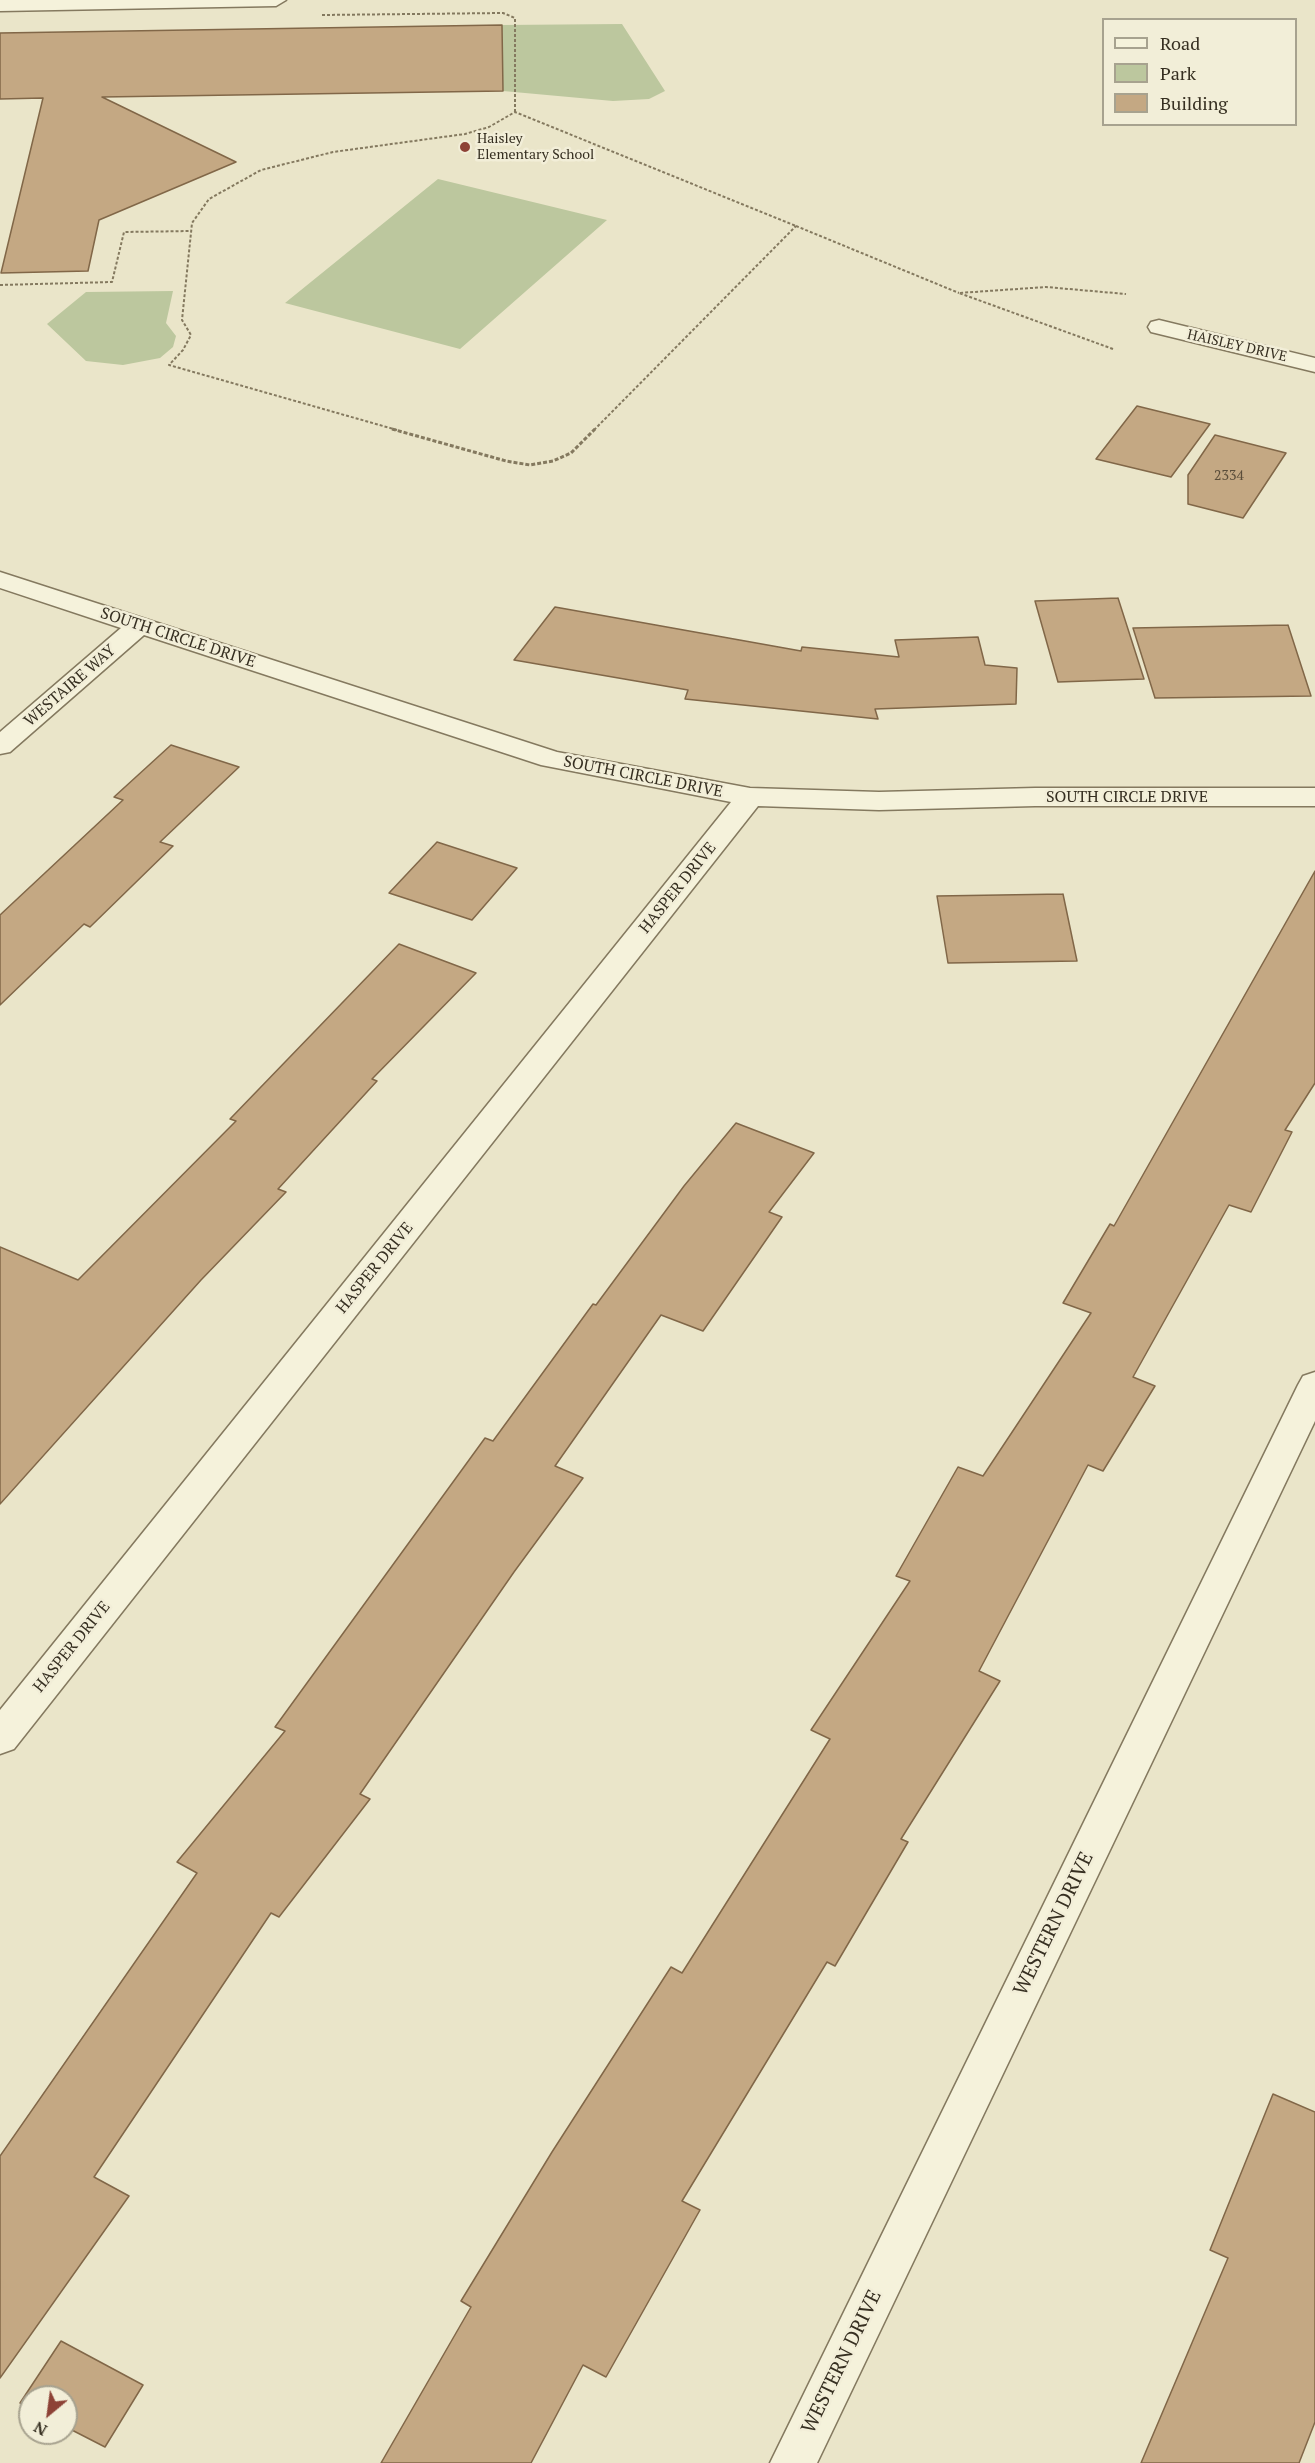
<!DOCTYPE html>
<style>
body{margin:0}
#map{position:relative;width:1315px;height:2463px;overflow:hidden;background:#eae5c9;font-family:"PT Serif",serif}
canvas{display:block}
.legend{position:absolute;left:1102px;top:18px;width:195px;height:108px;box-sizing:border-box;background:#f2eed8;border:2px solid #a7a28f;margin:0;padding:8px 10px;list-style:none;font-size:18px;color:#362f21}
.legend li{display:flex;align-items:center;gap:12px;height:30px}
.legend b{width:30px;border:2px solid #a7a28f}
.north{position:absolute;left:18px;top:2385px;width:60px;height:60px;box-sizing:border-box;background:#f2eed8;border:2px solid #a7a28f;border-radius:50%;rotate:209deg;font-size:16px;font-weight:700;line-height:24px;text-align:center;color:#362f21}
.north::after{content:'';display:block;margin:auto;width:21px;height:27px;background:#8d4236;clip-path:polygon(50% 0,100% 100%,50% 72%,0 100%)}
</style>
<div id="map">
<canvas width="1315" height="2463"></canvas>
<ul class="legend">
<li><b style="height:8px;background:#f5f2db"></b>Road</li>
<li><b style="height:16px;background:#bcc79e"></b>Park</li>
<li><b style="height:16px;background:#c4a883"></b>Building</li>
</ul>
<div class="north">N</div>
</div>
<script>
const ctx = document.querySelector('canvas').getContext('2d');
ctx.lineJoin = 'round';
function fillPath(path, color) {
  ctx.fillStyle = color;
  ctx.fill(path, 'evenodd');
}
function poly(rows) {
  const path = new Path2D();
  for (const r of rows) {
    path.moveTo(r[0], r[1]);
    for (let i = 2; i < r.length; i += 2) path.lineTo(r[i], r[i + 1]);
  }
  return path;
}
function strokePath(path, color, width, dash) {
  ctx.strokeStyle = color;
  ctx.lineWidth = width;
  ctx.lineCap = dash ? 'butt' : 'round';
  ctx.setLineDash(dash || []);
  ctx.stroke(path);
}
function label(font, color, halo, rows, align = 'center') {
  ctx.font = font + ' "PT Serif",serif';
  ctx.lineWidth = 5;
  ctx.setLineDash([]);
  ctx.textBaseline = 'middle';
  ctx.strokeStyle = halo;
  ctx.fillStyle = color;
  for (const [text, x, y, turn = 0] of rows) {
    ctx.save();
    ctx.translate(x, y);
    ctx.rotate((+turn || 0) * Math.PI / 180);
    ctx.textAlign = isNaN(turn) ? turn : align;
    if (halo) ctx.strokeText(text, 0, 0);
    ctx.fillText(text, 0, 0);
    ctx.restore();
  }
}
fillPath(poly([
 [622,24,665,91,649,99,613,101,503,91,502,25],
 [438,179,607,220,460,349,285,303],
 [173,291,166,323,176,336,173,347,160,358,123,365,86,361,47,324,86,292]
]), '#bcc79e');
const building = poly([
 [502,25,503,91,102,97,236,162,99,220,88,271,1,273,43,98,0,99,0,33,502,25],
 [1137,406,1210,424,1171,477,1096,459,1137,406],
 [1215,435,1286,453,1243,518,1188,504,1188,475,1215,435],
 [1118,598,1144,679,1058,682,1035,601,1118,598],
 [555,607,801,651,802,647,899,657,895,640,978,637,985,665,1017,668,1016,704,875,709,878,719,685,699,688,690,514,660,555,607],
 [1288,625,1311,696,1155,698,1133,628,1288,625],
 [171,745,239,767,160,842,173,846,90,927,84,924,0,1005,0,915,123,800,114,797,171,745],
 [437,842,517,868,472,920,389,893,437,842],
 [1315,871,1315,1083,1285,1130,1292,1132,1251,1212,1229,1205,1133,1377,1155,1386,1103,1471,1088,1465,979,1671,1000,1681,901,1839,908,1842,835,1966,827,1962,682,2201,700,2210,606,2377,583,2365,531,2463,381,2463,471,2307,461,2301,552,2152,671,1967,682,1973,830,1739,811,1730,910,1581,896,1576,958,1467,983,1476,1091,1313,1063,1303,1110,1224,1114,1226,1315,871],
 [1063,894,1077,961,948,963,937,896,1063,894],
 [399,944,476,973,372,1079,377,1081,278,1189,286,1192,201,1280,0,1504,0,1247,78,1280,236,1121,230,1119,399,944],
 [736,1123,814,1153,769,1212,782,1217,703,1331,661,1315,555,1466,583,1478,514,1572,360,1794,370,1799,279,1917,271,1913,94,2177,129,2196,0,2378,0,2156,197,1873,177,1862,285,1731,275,1727,485,1438,493,1441,593,1304,596,1305,684,1186,736,1123],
 [1273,2094,1315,2112,1315,2422,1299,2463,1141,2463,1228,2258,1210,2250,1273,2094],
 [61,2341,143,2385,105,2447,66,2427,66,2397,30,2397,30,2408,20,2403,61,2341]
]);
fillPath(building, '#c4a883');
strokePath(building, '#816748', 1.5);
const minor = poly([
 [0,0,286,0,276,6,0,11,0,0],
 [1159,320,1315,358,1315,372,1151,332,1148,327,1151,322,1159,320],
 [0,572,557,752,750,788,879,792,1035,788,1315,788,1315,806,1035,806,879,810,758,806,14,1749,0,1754,0,1710,731,802,541,765,144,635,10,752,0,754,0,732,121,628,0,588,0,572],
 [1315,1372,1315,1421,817,2463,770,2463,1298,1385,1303,1376,1315,1372]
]);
strokePath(minor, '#84795f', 3);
strokePath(poly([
 [322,15,503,13,515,18,515,112],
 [796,226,959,293],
 [0,285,112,282,124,232,191,231],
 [1113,349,959,293,1046,287,1126,294],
 [397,430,169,365,183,350,191,335,182,320,192,223,209,199,261,170,333,152,465,134,489,127,515,112,796,226],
 [594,430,796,226]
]), '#84795f', 2, [3, 2]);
strokePath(poly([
 [392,429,506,461,530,465,553,461,571,453,595,429]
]), '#84795f', 3, [4, 2]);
fillPath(minor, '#f5f2db');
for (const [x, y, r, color] of [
 [465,147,6,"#8d4236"]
]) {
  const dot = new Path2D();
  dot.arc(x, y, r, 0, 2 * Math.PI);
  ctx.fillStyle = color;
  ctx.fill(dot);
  strokePath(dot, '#f2eed8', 2);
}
label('14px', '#362f21', '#f2eed8', [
 ["Haisley",477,139],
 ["Elementary School",477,155]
], 'left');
label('14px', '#362f21', '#f2eed8', [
 ["HAISLEY DRIVE",1237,346,13]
]);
label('14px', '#5a4d3a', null, [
 ["2334",1229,476]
]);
label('16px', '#362f21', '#f2eed8', [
 ["SOUTH CIRCLE DRIVE",178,638,18],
 ["WESTAIRE WAY",70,686,-41],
 ["SOUTH CIRCLE DRIVE",643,777,11],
 ["SOUTH CIRCLE DRIVE",1127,797],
 ["HASPER DRIVE",678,888,-51],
 ["HASPER DRIVE",375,1268,-51],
 ["HASPER DRIVE",72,1647,-51]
]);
label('20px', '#362f21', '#f2eed8', [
 ["WESTERN DRIVE",1054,1924,-64],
 ["WESTERN DRIVE",842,2362,-64]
]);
</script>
